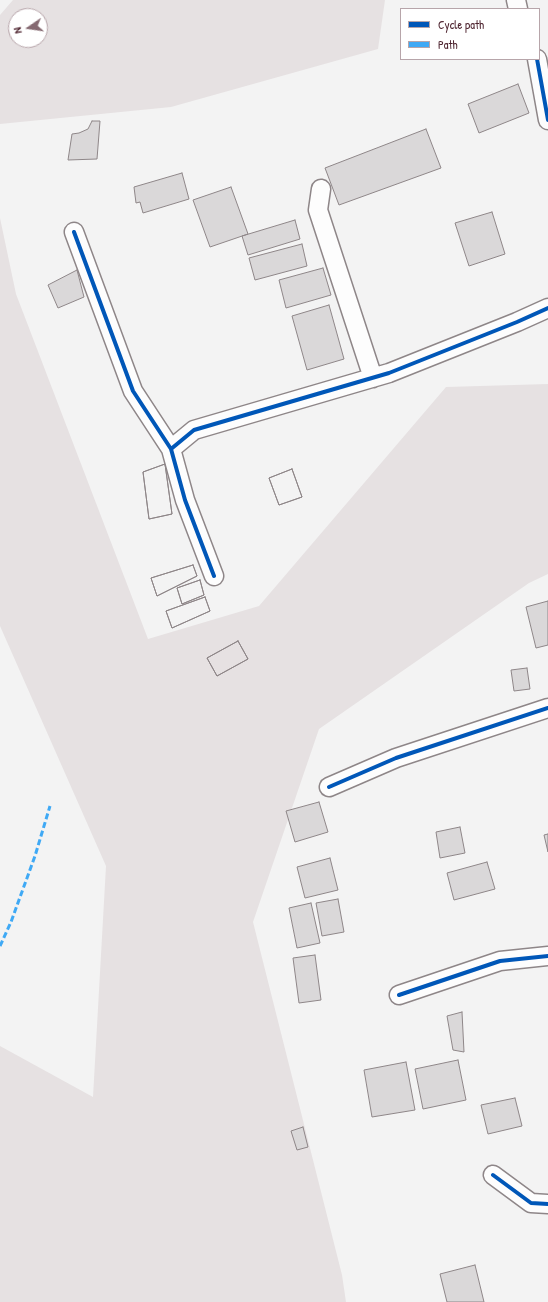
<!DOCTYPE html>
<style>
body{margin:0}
#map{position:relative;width:548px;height:1302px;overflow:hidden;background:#f3f3f3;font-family:"Patrick Hand",sans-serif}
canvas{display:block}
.legend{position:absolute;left:400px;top:8px;width:140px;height:52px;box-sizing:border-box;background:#fff;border:1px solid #b7a5aa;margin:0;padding:5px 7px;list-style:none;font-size:12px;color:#4a1f2b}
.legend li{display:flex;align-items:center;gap:8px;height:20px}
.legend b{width:20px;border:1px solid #b7a5aa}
.north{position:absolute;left:8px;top:8px;width:40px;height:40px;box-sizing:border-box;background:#fff;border:1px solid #b7a5aa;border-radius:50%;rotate:257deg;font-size:11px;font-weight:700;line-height:16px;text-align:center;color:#4a1f2b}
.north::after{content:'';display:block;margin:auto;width:14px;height:18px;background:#856971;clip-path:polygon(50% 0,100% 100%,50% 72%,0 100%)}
</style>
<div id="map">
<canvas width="548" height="1302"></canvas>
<ul class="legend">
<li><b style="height:5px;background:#0057b8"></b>Cycle path</li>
<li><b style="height:5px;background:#3fa9f5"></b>Path</li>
</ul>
<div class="north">N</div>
</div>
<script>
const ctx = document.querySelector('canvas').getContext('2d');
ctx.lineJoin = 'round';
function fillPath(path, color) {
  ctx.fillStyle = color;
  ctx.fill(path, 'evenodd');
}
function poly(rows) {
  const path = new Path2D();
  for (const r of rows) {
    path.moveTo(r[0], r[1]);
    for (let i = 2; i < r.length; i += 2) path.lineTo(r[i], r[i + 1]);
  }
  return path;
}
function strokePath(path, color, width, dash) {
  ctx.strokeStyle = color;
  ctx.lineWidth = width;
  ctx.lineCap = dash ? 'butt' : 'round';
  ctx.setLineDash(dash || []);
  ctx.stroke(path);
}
fillPath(poly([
 [13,0,385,0,378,49,171,107,0,124,0,15],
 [16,16,40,16,40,40,16,40],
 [0,218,16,294,148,639,259,606,446,387,548,384,548,574,529,583,319,729,253,922,342,1275,346,1302,0,1302,0,1046,93,1097,106,866,0,626]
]), '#e6e1e2');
const building = poly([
 [518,84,529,113,479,133,468,104,518,84],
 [92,121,100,121,97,159,68,160,72,134,79,133,88,129,92,121],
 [426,129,441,168,339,205,325,168,426,129],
 [182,173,189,199,143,213,140,202,136,203,134,187,182,173],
 [231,187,248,234,210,247,193,200,231,187],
 [492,212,505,254,469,266,455,223,492,212],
 [295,220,300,239,248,255,242,236,295,220],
 [302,244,307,266,255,280,249,258,302,244],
 [323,268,331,295,286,308,279,280,323,268],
 [77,270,84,297,58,308,48,285,77,270],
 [329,305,344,359,307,370,292,316,329,305],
 [165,464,172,514,149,519,143,472,165,464],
 [165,464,172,514,149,519,143,472,165,464],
 [292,469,302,497,279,505,269,478,292,469],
 [292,469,302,497,279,505,269,478,292,469],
 [193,565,197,576,157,596,151,578,193,565],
 [193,565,197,576,157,596,151,578,193,565],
 [200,580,204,595,182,604,177,588,200,580],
 [200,580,204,595,182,604,177,588,200,580],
 [205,597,210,611,172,628,166,611,205,597],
 [205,597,210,611,172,628,166,611,205,597],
 [548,601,548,645,536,648,526,607,548,601],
 [238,641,248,659,217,676,207,658,238,641],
 [238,641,248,659,217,676,207,658,238,641],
 [527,668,530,689,514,691,511,670,527,668],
 [319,802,328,832,295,842,286,811,319,802],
 [460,827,465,853,440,858,436,832,460,827],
 [548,834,548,852,544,835,548,834],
 [330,858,338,890,305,898,297,867,330,858],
 [487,862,495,889,454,900,447,873,487,862],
 [338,899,344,932,322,936,316,903,338,899],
 [311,903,320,943,297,948,289,908,311,903],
 [315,955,321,1000,299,1003,293,958,315,955],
 [462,1012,464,1052,453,1050,447,1016,462,1012],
 [458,1060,466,1100,423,1109,415,1069,458,1060],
 [406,1062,415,1110,372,1117,364,1070,406,1062],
 [515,1098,522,1126,488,1134,481,1105,515,1098],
 [303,1127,308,1147,297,1150,291,1131,303,1127],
 [475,1265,484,1302,447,1302,440,1274,475,1265]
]);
fillPath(building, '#dad8d9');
strokePath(building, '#8e8688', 1);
const minor = poly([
 [516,0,518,9],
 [537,59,548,120],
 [321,189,318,210,373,378],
 [74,232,133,391,171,449],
 [214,576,185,500,171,449,194,430,389,373,517,322,548,308],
 [329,787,396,758,548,708],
 [399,995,500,961,548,956],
 [493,1175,531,1203,548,1204]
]);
strokePath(minor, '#8e8688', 21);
strokePath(minor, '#fdfdfd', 18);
strokePath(poly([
 [0,946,11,922,35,856,50,806]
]), '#3fa9f5', 3, [6, 3]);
strokePath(poly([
 [537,59,548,120],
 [74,232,133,391,171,449],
 [214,576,185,500,171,449,194,430,389,373,517,322,548,308],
 [329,787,396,758,548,708],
 [399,995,500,961,548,956],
 [493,1175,531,1203,548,1204]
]), '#0057b8', 4);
</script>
